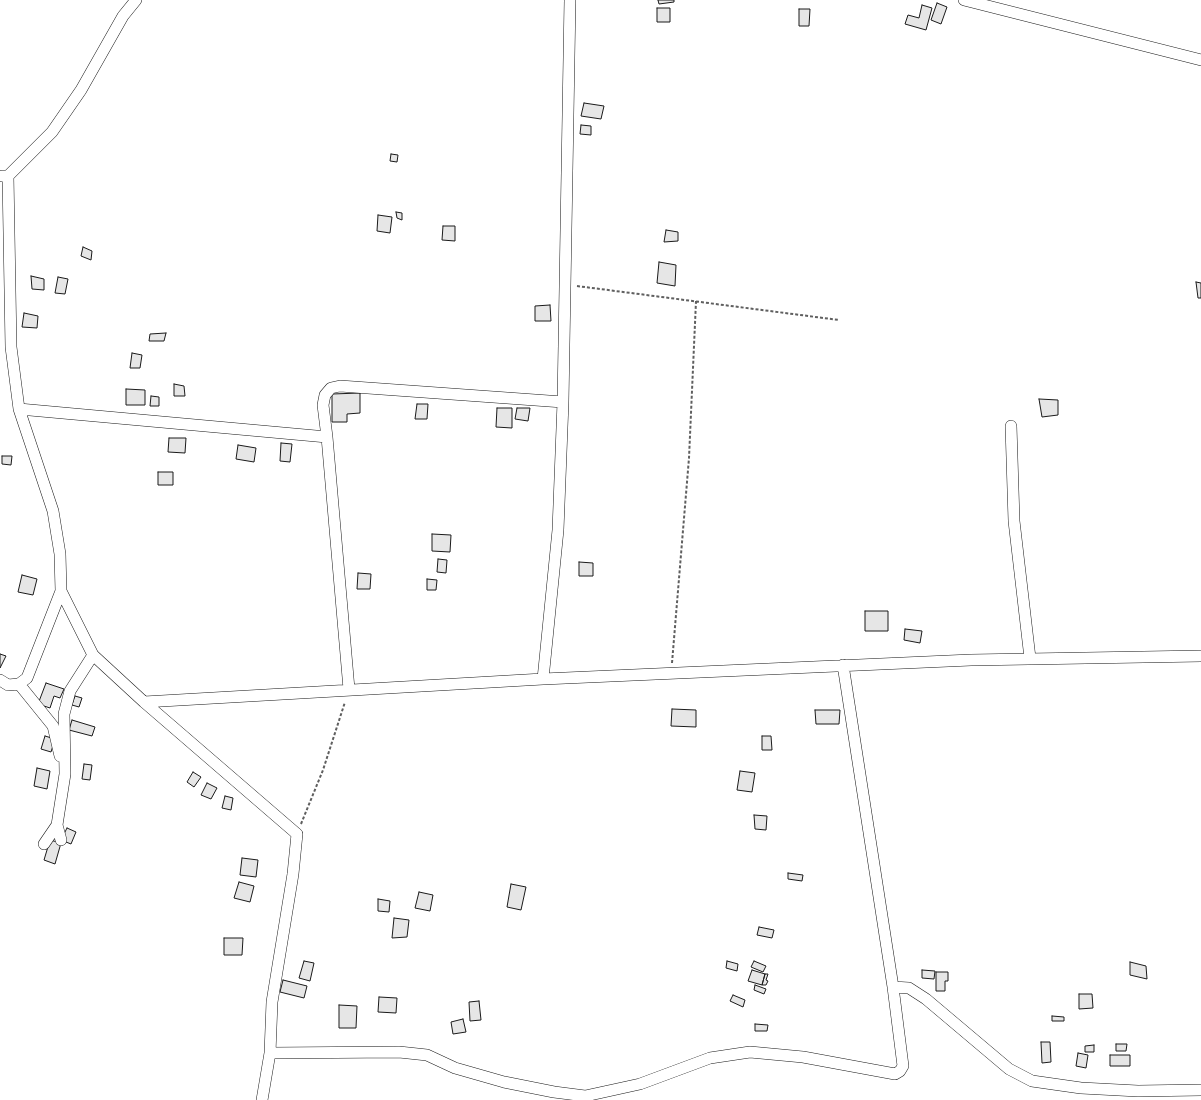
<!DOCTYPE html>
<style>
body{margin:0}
canvas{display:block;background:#fff}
</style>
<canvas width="1201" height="1100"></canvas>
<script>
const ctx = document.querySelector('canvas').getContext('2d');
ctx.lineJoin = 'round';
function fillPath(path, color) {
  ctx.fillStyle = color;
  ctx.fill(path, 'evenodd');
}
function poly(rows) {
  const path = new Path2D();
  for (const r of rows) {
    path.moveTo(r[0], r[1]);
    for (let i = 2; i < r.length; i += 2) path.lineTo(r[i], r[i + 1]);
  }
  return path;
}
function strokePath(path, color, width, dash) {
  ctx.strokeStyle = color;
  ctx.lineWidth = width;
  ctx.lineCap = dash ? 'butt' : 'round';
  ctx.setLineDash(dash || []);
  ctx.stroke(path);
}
const building = poly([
 [658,0,674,0,674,2,659,4,658,0],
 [937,3,947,7,941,24,931,20,937,3],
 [922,5,932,8,926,30,905,24,908,15,919,18,922,5],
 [657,8,670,8,670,22,657,22,657,8],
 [799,9,810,9,809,26,799,26,799,9],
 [584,103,604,106,601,119,581,116,584,103],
 [581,125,591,126,591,135,580,134,581,125],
 [391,154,398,155,397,162,390,161,391,154],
 [396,212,402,213,402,220,397,218,396,212],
 [378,215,392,217,390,233,377,231,378,215],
 [443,226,455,226,455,241,442,240,443,226],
 [666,230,678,232,678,241,664,242,666,230],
 [83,247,92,251,91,260,81,256,83,247],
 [659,262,676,265,675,286,657,283,659,262],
 [31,276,44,279,44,290,32,289,31,276],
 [58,277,68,279,65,294,55,293,58,277],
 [1196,282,1201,283,1201,298,1198,298,1196,282],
 [550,305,551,321,535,321,535,306,550,305],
 [24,313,38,316,37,328,22,327,24,313],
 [166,333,164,341,149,341,150,334,166,333],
 [132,353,142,355,140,368,130,368,132,353],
 [174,384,184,386,185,396,174,396,174,384],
 [126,389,145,390,145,405,126,405,126,389],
 [360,393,360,413,347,414,347,422,332,422,332,394,360,393],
 [151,396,159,397,159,406,150,406,151,396],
 [1039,399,1058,400,1058,415,1042,417,1039,399],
 [417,404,428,404,427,419,415,419,417,404],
 [497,408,512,408,512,428,496,427,497,408],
 [517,408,530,408,528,421,515,419,517,408],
 [169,438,186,438,185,453,168,452,169,438],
 [281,443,292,444,290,462,280,461,281,443],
 [238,445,256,448,254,462,236,459,238,445],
 [2,456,12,456,11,465,2,464,2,456],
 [158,472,173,472,173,485,158,485,158,472],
 [432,534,451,535,450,552,432,551,432,534],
 [438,559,447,560,446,573,437,572,438,559],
 [579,562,593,563,593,576,579,576,579,562],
 [358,573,371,574,370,589,357,589,358,573],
 [22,575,37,579,33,595,18,592,22,575],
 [427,579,437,580,436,590,427,590,427,579],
 [865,611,888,611,888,631,865,631,865,611],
 [905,629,922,631,920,643,904,640,905,629],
 [0,654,6,656,0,668,0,654],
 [46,683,64,689,60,698,54,696,50,708,38,704,46,683],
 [75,696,82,698,79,707,72,705,75,696],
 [672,709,696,710,696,727,671,726,672,709],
 [815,710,840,710,839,724,816,724,815,710],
 [72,720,95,727,92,736,69,730,72,720],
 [45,736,55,739,51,752,41,749,45,736],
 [762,736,771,736,772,750,762,750,762,736],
 [84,764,92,765,90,780,82,779,84,764],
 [37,768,50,771,47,789,34,786,37,768],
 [740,771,755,773,752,792,737,790,740,771],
 [193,772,201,777,194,787,187,782,193,772],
 [207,783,217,788,211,799,201,795,207,783],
 [225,796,233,798,231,810,222,808,225,796],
 [754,815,767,816,766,830,755,829,754,815],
 [67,828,76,832,71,844,61,840,67,828],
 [50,840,61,843,55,864,44,860,50,840],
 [242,858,258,860,256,877,240,875,242,858],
 [788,873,803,875,802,881,788,879,788,873],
 [239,882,254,886,250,902,234,898,239,882],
 [511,884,526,887,521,910,507,907,511,884],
 [419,892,433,895,430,911,415,908,419,892],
 [378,899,390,901,389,912,378,911,378,899],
 [394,918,409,920,407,937,392,938,394,918],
 [759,927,774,930,772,938,757,935,759,927],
 [224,938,243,938,242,955,224,955,224,938],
 [304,961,314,963,310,981,299,978,304,961],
 [727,961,738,964,737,971,726,968,727,961],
 [754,961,766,966,763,972,751,967,754,961],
 [1130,962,1146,966,1147,979,1130,975,1130,962],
 [752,970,765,974,762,985,748,981,752,970],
 [922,970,935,971,934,979,922,978,922,970],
 [936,972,948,972,948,981,945,981,945,991,936,991,936,972],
 [765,974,768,974,766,980,768,981,766,985,762,985,765,974],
 [283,980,307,986,304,998,280,992,283,980],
 [755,985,766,989,764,994,754,990,755,985],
 [1079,994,1092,994,1093,1008,1079,1009,1079,994],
 [733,995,745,1000,743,1007,730,1001,733,995],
 [379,997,397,998,396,1013,378,1012,379,997],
 [479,1001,481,1020,470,1021,469,1002,479,1001],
 [339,1005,357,1006,356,1028,339,1028,339,1005],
 [1052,1016,1064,1017,1064,1021,1052,1021,1052,1016],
 [463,1019,466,1032,453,1034,451,1022,463,1019],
 [755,1024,768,1025,767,1031,755,1031,755,1024],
 [1041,1042,1050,1042,1051,1062,1042,1063,1041,1042],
 [1116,1044,1127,1044,1126,1051,1116,1051,1116,1044],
 [1094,1045,1094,1052,1085,1052,1085,1046,1094,1045],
 [1078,1053,1088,1055,1086,1068,1076,1066,1078,1053],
 [1110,1055,1130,1055,1130,1066,1110,1066,1110,1055]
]);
fillPath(building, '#e6e6e6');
strokePath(building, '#1a1a1a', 1);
const minor = poly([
 [964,0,1201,60],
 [2,176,8,176,52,132,81,90,123,16,136,0],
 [8,176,11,347,19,409,53,511,60,554,61,591,93,655,144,702,297,834,293,874,272,1002,270,1053,262,1100],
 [19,409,327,437,349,689],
 [1011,426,1014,521,1030,658],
 [327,437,323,405,325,395,331,388,340,386,563,402,570,0],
 [843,665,893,987],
 [543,679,558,530,563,402],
 [0,680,8,685,19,684,27,678,61,591],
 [19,684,53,726,60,756],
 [144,702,543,679,971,660,1201,656],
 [57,825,61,840],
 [44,844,57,825,65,774,64,714,70,691,93,655],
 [270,1053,399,1052,427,1055,455,1068,504,1082,554,1092,585,1096,640,1084,710,1058,750,1052,803,1057,895,1074,900,1071,903,1066,893,987,909,988,926,999,1009,1069,1032,1081,1081,1088,1138,1091,1201,1090]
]);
strokePath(minor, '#1a1a1a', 12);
strokePath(poly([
 [577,286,839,320],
 [672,663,689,458,696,301],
 [301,824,323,770,345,702]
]), '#5f5f5f', 2, [3, 2]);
strokePath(minor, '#fff', 11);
</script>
